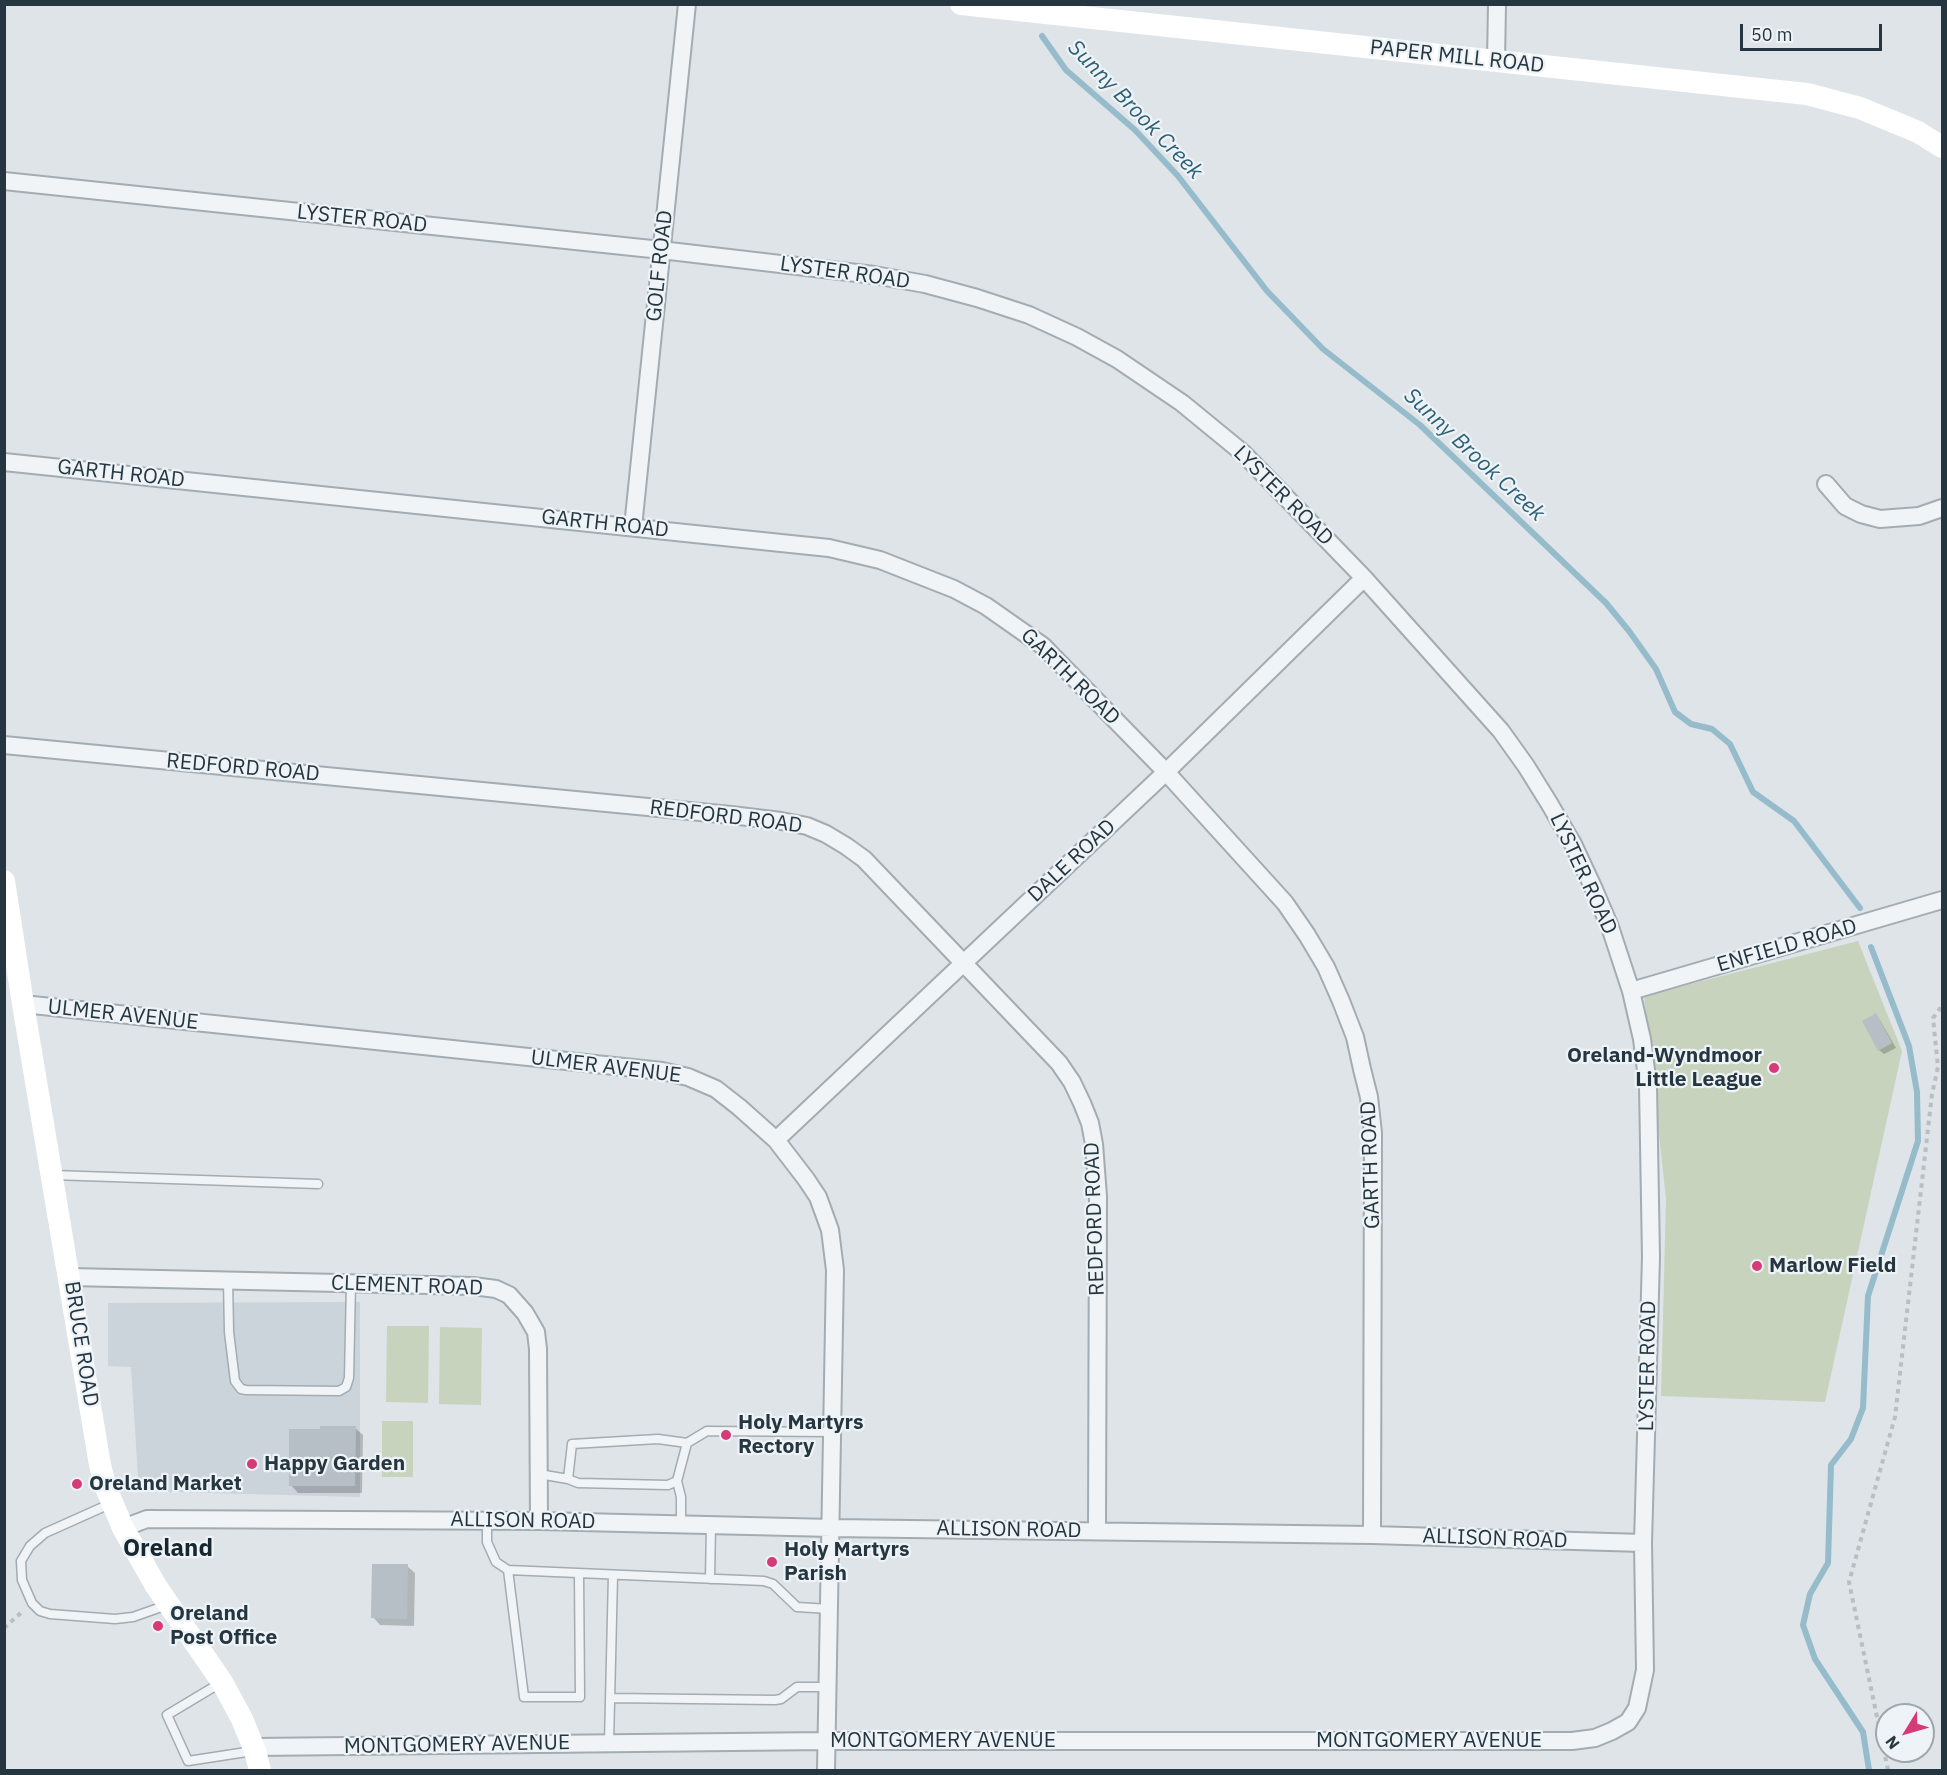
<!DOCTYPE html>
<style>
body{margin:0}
#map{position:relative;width:1947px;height:1775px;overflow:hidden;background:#dee4e8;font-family:"IBM Plex Sans",sans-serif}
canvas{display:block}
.frame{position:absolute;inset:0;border:6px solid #263640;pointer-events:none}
.north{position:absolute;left:1875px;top:1703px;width:60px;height:60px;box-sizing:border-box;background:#edf3f6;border:2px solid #9da7ad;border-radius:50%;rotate:233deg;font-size:16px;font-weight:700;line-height:24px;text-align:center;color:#263640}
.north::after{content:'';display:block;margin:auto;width:21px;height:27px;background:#d63a77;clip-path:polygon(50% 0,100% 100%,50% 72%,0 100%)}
.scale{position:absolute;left:1740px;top:24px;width:142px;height:27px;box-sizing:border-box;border:3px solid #263640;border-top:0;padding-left:8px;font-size:18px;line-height:21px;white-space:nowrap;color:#263640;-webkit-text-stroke:4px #edf3f6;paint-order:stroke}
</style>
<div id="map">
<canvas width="1947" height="1775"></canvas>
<div class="frame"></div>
<div class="north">N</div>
<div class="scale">50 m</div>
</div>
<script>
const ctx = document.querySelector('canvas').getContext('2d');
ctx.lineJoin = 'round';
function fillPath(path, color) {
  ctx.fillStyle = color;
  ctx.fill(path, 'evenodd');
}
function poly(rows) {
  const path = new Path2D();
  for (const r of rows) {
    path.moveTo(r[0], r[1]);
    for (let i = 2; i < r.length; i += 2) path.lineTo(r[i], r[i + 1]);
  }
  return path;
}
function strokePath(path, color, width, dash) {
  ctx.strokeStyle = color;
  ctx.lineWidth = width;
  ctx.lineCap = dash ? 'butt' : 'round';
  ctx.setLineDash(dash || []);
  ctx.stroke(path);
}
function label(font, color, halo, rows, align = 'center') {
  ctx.font = font + ' "IBM Plex Sans",sans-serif';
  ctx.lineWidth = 4.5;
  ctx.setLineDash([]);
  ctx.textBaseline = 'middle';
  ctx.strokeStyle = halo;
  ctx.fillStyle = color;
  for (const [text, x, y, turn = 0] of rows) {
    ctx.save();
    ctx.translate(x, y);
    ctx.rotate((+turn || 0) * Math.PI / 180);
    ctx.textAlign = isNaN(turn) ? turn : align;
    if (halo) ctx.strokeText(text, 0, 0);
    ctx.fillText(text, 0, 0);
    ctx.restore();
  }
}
fillPath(poly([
 [360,1302,360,1497,139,1491,131,1367,108,1366,108,1303]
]), '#cbd4da');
fillPath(poly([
 [1858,941,1902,1051,1825,1402,1661,1396,1666,1199,1644,996],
 [387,1326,429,1326,428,1403,386,1402],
 [440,1327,482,1328,481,1405,439,1404],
 [382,1421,413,1421,413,1477,382,1477]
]), '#c8d3be');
fillPath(poly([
 [1876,1015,1880,1020,1896,1048,1884,1054,1879,1050],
 [355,1428,363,1435,362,1493,298,1493,291,1485,321,1430],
 [407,1566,415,1573,414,1626,380,1625,373,1617]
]), '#0003');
strokePath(poly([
 [1042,36,1066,70,1135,130,1178,176,1267,291,1323,349,1420,425,1606,603,1629,631,1656,669,1675,712,1691,724,1712,729,1730,744,1753,792,1794,821,1860,908],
 [1869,1770,1863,1732,1815,1659,1803,1625,1810,1594,1828,1563,1831,1465,1851,1439,1863,1408,1868,1296,1918,1141,1917,1092,1909,1046,1871,947]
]), '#96bccb', 6);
fillPath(poly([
 [1876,1013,1892,1043,1878,1051,1862,1021],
 [320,1426,356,1426,355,1486,289,1486,289,1429,320,1429],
 [372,1564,408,1564,407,1619,371,1618]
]), '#b5bfc5');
const lane = poly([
 [53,1175,318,1184],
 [228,1280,229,1332,235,1381,241,1389,246,1390,339,1391,346,1387,349,1378,351,1283],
 [539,1474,568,1479,578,1483,668,1485,677,1481,687,1443,707,1431,833,1432],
 [568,1479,572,1444,658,1439,687,1443],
 [677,1481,681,1497,681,1524],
 [112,1503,45,1533,30,1546,21,1561,22,1580,32,1603,40,1611,50,1614,115,1619,133,1617,167,1605],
 [487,1520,487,1542,496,1562,508,1570,764,1581,773,1584,797,1607,830,1609],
 [508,1570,524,1697,580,1697,579,1574],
 [710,1579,711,1525],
 [222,1682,167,1715,188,1761,253,1751],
 [610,1698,775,1700,781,1699,797,1687,828,1687],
 [609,1743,613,1575]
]);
const street = poly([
 [1496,62,1497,4],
 [4,181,661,250,874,275,925,284,977,298,1029,315,1077,337,1117,359,1182,403,1243,453,1364,578,1501,731,1526,766,1549,803,1573,844,1593,887,1610,927,1631,991,1642,1039,1648,1086,1651,1257,1643,1543,1645,1670,1637,1708,1628,1722,1612,1731,1595,1738,1572,1741,827,1741,254,1747],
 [4,462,829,548,880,560,954,589,986,606,1043,646,1166,772,1285,903,1307,935,1326,967,1341,1001,1355,1037,1362,1069,1369,1097,1373,1133,1372,1535],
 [1826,484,1845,506,1861,514,1880,519,1919,516,1942,508],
 [633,527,687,4],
 [4,745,731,815,781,821,807,826,826,834,846,846,864,859,1059,1063,1072,1082,1082,1103,1090,1123,1094,1144,1098,1196,1097,1530],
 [1631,991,1942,900],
 [23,1004,662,1071,688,1077,716,1089,739,1107,776,1140,806,1179,818,1197,830,1230,835,1270,826,1770],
 [776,1140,1166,772,1364,578],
 [70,1277,473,1286,496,1289,509,1295,525,1313,536,1332,538,1349,539,1521],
 [123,1528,147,1519,539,1521,832,1528,1372,1535,1643,1543]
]);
strokePath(lane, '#a3acb2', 11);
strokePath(street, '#a3acb2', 20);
strokePath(poly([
 [4,1628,24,1610],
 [1888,1770,1849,1582,1895,1417,1932,1094,1938,1067,1933,1018,1942,1006]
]), '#b8bfc3', 4, [4.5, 4.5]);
strokePath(lane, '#f1f4f6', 8);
strokePath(street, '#f1f4f6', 16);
strokePath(poly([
 [961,4,1807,94,1860,108,1918,132,1942,147],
 [4,881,23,1004,100,1465,106,1488,123,1528,156,1586,222,1682,242,1719,255,1751,260,1770]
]), '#fff', 22);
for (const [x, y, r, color] of [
 [1774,1068,6,"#d63a77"],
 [1757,1266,6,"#d63a77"],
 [726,1435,6,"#d63a77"],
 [252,1464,6,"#d63a77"],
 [77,1484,6,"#d63a77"],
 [772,1562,6,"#d63a77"],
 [158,1626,6,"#d63a77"]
]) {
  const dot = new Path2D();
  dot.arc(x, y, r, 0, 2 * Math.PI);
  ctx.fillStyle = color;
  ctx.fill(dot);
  strokePath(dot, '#edf3f6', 2);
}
label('21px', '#263640', '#edf3f6', [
 ["PAPER MILL ROAD",1457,57,6],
 ["LYSTER ROAD",362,219,6],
 ["GOLF ROAD",660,266,-84],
 ["LYSTER ROAD",845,273,8],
 ["GARTH ROAD",121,474,6],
 ["LYSTER ROAD",1283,496,45],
 ["GARTH ROAD",605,524,6],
 ["GARTH ROAD",1070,677,44],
 ["REDFORD ROAD",243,768,5],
 ["REDFORD ROAD",726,817,7],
 ["DALE ROAD",1072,861,-43],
 ["LYSTER ROAD",1583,874,65],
 ["ENFIELD ROAD",1787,946,-16],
 ["ULMER AVENUE",123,1015,6],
 ["ULMER AVENUE",606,1067,7],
 ["GARTH ROAD",1371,1165,-92],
 ["REDFORD ROAD",1095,1219,-92],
 ["CLEMENT ROAD",407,1286,2],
 ["BRUCE ROAD",81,1344,81],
 ["LYSTER ROAD",1648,1366,-89],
 ["ALLISON ROAD",523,1521,1],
 ["ALLISON ROAD",1009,1530,1],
 ["ALLISON ROAD",1495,1539,2],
 ["MONTGOMERY AVENUE",943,1741],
 ["MONTGOMERY AVENUE",1429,1741],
 ["MONTGOMERY AVENUE",457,1745,-1]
]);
label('bold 21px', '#263640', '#edf3f6', [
 ["Oreland-Wyndmoor",1762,1056,"right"],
 ["Little League",1762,1080,"right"],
 ["Marlow Field",1769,1266],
 ["Holy Martyrs",738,1423],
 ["Rectory",738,1447],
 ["Happy Garden",264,1464],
 ["Oreland Market",89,1484],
 ["Holy Martyrs",784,1550],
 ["Parish",784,1574],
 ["Oreland",170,1614],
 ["Post Office",170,1638]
], 'left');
label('italic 22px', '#2e6076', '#edf3f6', [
 ["Sunny Brook Creek",1135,110,46],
 ["Sunny Brook Creek",1474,455,43]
]);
label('bold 24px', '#182630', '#edf3f6', [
 ["Oreland",168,1549]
]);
</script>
